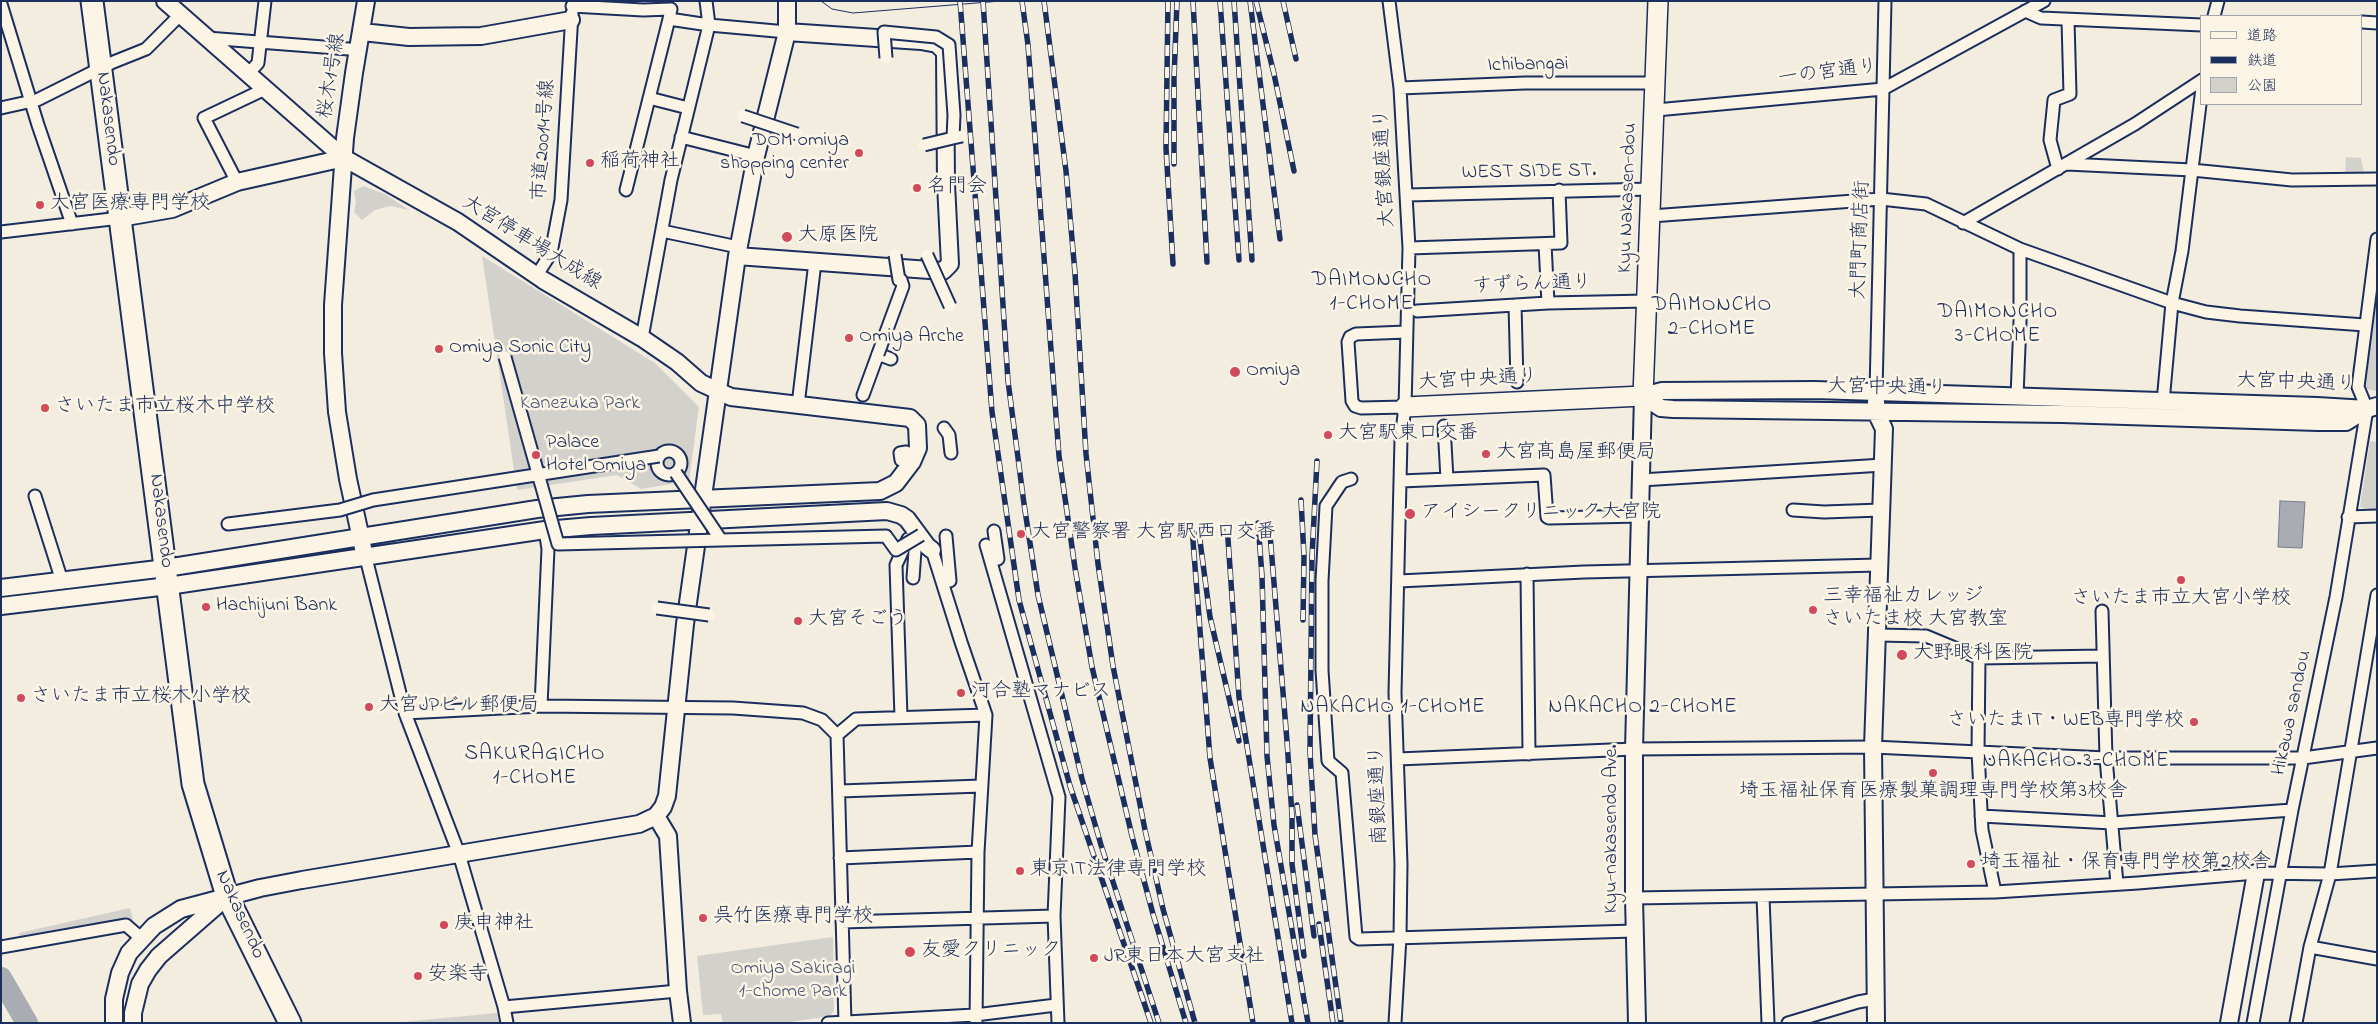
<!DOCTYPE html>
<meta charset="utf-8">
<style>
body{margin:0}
#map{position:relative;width:2378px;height:1024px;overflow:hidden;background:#f3ede0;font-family:"Indie Flower","Klee One",sans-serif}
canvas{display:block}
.frame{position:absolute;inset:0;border:2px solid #1b2f5e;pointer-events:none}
.legend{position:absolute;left:2200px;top:15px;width:162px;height:90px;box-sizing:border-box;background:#fcf5e5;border:1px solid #a2a6af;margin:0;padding:6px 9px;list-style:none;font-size:15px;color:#1b2f5e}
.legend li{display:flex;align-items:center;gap:10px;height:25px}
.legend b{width:25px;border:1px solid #a2a6af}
</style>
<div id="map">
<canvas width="2378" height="1024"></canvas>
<div class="frame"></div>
<ul class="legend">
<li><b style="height:6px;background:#fcf5e5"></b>道路</li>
<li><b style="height:6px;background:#1b2f5e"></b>鉄道</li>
<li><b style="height:14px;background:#d3d1cc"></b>公園</li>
</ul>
</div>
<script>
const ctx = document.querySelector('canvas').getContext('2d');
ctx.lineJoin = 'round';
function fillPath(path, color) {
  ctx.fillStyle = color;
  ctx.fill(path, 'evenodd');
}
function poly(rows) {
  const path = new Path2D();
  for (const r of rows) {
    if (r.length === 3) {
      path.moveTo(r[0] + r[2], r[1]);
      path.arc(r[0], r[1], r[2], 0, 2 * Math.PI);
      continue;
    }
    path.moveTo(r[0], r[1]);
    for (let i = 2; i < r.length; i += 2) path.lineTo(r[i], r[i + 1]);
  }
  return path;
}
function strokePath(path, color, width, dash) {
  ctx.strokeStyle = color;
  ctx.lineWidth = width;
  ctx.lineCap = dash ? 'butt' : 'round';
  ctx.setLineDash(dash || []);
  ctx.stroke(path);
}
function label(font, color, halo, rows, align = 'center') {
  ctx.font = font + ' "Indie Flower","Klee One",sans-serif';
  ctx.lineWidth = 5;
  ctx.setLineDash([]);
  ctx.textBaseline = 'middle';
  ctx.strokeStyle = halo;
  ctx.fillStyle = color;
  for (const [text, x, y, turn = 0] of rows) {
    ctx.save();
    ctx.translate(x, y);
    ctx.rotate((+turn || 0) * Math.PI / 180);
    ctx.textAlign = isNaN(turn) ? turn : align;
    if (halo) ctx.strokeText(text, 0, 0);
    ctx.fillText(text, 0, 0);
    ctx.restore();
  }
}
fillPath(poly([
 [2346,157,2361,158,2364,174,2345,174],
 [363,186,385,194,409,210,390,206,375,210,362,220,354,212,356,203,354,191],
 [2377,255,2377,391,2366,389,2362,384],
 [482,256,655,363,699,407,689,481,641,489,617,475,517,490],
 [2370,441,2377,442,2377,512,2360,507],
 [130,908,133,920,20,940,19,933],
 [833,937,834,1010,830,1016,784,1023,723,1023,721,1014,703,1015,697,956],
 [497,1013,499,1023,392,1023]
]), '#d3d1cc');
const water = poly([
 [2280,501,2305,502,2302,548,2278,547,2280,501]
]);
fillPath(water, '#a9acb3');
strokePath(water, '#707a91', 1);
strokePath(poly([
 [1,978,27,1023]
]), '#a9acb3', 22);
const street = poly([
 [706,1,709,25,787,32],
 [1389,1,1400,88,1409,248,1405,407,1401,439,1395,693,1401,864,1400,937,1395,1023],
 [1,4,38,125,72,224],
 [572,6,643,10,671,9,669,19,709,25,671,180,642,338],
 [2025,11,2041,18,2202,25],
 [2214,16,2218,1],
 [2362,22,2377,23],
 [207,38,349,49],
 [248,74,258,63,265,1],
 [1400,88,1525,83,1656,83],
 [649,98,688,108],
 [1,108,37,100,111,63,146,49,180,15],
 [1656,110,1883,89,2044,1],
 [681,137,756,156],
 [2067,164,2192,170,2292,180,2377,179],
 [2058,169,2050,140,2054,100,2070,94,2068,20],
 [237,182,204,118,265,89],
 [626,190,669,19],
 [1407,195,1652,189],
 [1651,216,1881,199,1926,204,2020,249,2172,303,2206,312,2240,316,2365,325],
 [1963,223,2135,124,2202,80],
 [662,231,738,247],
 [1,232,120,218],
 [1545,244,1548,303],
 [1409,248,1561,243,1559,190],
 [537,275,551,253,561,200,572,13],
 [1515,305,1517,382],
 [1417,311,1548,303,1647,301],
 [1876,392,1885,1],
 [863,395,878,354,891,359],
 [2017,396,2020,322,2020,249],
 [2163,402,2172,303,2182,251,2202,88],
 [798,405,815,262],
 [1405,407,1361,408,1355,406,1352,401,1348,342,1350,337,1356,334,1406,332],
 [1444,426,1447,479],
 [944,428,949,435,951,453],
 [669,463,12],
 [901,460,900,453,906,452],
 [1351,479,1342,482,1326,506,1322,581,1322,670,1328,761,1342,773,1356,937,1359,939,1634,931],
 [1641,480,1883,465],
 [1401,481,1544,475,1547,517,1549,518,1640,516],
 [35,496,62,581],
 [1793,510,1824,512,1881,510],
 [2348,517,2377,516],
 [228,524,268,519],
 [994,531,998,559],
 [946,536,950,581],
 [986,545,1059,797,1054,916,1058,1023],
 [932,550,961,642,986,715,978,852,976,1023],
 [366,558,405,713,459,854,504,1007,507,1023],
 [1527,574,1529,754],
 [913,578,916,537],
 [1399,581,1584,572,1879,565],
 [2102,611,2106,758,2117,884],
 [1877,635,1926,636,1979,658,2103,656],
 [1979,658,1978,752,1982,830,1995,892],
 [541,706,548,549,545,530],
 [405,713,541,706,733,708,803,713,822,720,837,735],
 [901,717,896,565,908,539],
 [1398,759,1634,749,1873,747,2106,758,2303,758,2377,748],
 [840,791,981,786],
 [1981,816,2112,823,2292,810],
 [840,858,978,852],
 [1763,897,1768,1023],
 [1634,898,1995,892,2138,883,2256,873,2330,874,2377,871],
 [842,922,1054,916],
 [1,947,126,925,141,938],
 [2310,947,2377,959],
 [504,1007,678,991],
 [828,1023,975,1015,1056,1005],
 [845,1023,837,735,856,719,986,715],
 [1788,1023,1858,1002,1875,999],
 [2253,1023,2292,810,2336,597,2367,409,2358,387,2377,239],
 [2296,1023,2310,947,2330,874,2377,595]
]);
const secondary = poly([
 [362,32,409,37,481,36,571,20],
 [120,218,172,209,237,182,344,158],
 [737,256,943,271,950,264,946,184,945,52,937,44,921,41,787,32],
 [1643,396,1661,408,1673,409,2062,414,2318,422,2346,422,2367,409,2377,406],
 [1643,396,1662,391,1815,390,2317,406,2367,409],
 [363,548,348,479,337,412,333,353,333,305,345,138,354,73,366,1],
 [1,588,166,568,537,509,588,504,880,491,896,483,912,462,918,448,917,425,910,418,731,397,701,383,677,362,642,338,543,280,458,222,344,158,165,1],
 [1,606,168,586,545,530,591,526,887,511,901,515,907,519,927,546,932,550],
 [656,816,668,836,678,991,682,1023],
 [114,1023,114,999,120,973,129,953,154,926,181,909,260,888,302,880,639,824,656,816,663,807,667,796,685,624,737,256,756,156,787,32,787,1],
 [133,1023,133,1013,140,984,148,970,159,956,222,901],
 [1637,1023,1634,898,1634,749,1643,396],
 [1876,1023,1873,747,1884,429,1876,412,1876,402],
 [2229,1023,2256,873]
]);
const primary = poly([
 [1405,407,1643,396,1658,1]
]);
const highway = poly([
 [92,1,193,784,227,896,290,1023]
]);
strokePath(street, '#1b2f5e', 15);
strokePath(secondary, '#1b2f5e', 20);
strokePath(primary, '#1b2f5e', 22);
strokePath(highway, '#1b2f5e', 25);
strokePath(street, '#fcf5e5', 11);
strokePath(secondary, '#fcf5e5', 16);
strokePath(primary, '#fcf5e5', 19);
strokePath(highway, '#fcf5e5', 21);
strokePath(poly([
 [821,1,832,9,853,13,1001,1]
]), '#1b2f5e', 1);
const rail = poly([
 [960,1,992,412,1019,600,1070,786,1151,1023],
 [983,1,1008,381,1024,504,1038,595,1082,779,1101,845,1159,1023],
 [1022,1,1028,45,1059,456,1075,568,1092,667,1132,836,1153,914,1186,1023],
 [1044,1,1066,171,1075,273,1086,454,1098,564,1113,666,1145,830,1163,909,1195,1023],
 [1168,1,1166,148,1173,264],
 [1193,1,1207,262],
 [1220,1,1239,260],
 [1234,1,1252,260],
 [1250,1,1280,239],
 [1256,1,1274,74,1294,171],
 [1283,1,1296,59],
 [1174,164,1174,79,1177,1],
 [1317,461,1312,557,1310,752,1315,835,1341,1023],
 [1301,500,1304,556,1303,620],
 [1269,522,1287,741,1292,815,1292,864,1304,956],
 [1258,523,1262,576,1267,756,1274,825,1308,1023],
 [1227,525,1239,697,1292,1023],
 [1192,528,1210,758,1253,1023],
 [1199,533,1210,617,1239,741],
 [1297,805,1314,936],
 [1319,924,1333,1023]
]);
strokePath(rail, '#1b2f5e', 5.5);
strokePath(rail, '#fcf5e5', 4, [11]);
const streetBridge = poly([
 [886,58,884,32,936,37,949,45,954,115,953,138,962,136],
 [743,116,797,134],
 [924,145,953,138],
 [927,255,950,306],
 [878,354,903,286,901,280,899,280,895,255],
 [505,357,558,544,721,540],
 [676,473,721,540,886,536,896,550,921,535],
 [268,519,340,510,373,500,659,456],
 [657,608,709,615]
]);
strokePath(streetBridge, '#1b2f5e', 15, []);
strokePath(streetBridge, '#fcf5e5', 11);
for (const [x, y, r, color] of [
 [859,153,5,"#d1495b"],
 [590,163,5,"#d1495b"],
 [917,188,5,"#d1495b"],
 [40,205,5,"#d1495b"],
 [787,237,6,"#d1495b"],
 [849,338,5,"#d1495b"],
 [439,349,5,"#d1495b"],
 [1235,372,6,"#d1495b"],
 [45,408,5,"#d1495b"],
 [1328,435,5,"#d1495b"],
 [1486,454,5,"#d1495b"],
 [536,455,5,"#d1495b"],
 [1410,514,6,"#d1495b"],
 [1021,534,5,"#d1495b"],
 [2181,580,5,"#d1495b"],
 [206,607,5,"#d1495b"],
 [1813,610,5,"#d1495b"],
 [798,621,5,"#d1495b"],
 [1902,655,6,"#d1495b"],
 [961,693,5,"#d1495b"],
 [21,698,5,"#d1495b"],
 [369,707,5,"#d1495b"],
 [2194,722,5,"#d1495b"],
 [1933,773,5,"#d1495b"],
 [1971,864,5,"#d1495b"],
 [1020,871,5,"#d1495b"],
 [703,918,5,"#d1495b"],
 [444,925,5,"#d1495b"],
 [910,952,6,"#d1495b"],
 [1094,958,5,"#d1495b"],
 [418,976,5,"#d1495b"]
]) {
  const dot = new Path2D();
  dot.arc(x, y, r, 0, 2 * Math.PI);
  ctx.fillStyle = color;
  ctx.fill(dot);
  strokePath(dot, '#fcf5e5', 2);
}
label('20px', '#1b2f5e', '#fcf5e5', [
 ["Ichibangai",1528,66,-1],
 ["一の宮通り",1828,74,-7],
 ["桜木1号線",333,76,-81],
 ["Nakasendo",107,119,83],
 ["市道20014号線",545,140,-86],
 ["大宮銀座通り",1386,168,-93],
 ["WEST SIDE ST.",1529,173,-1],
 ["Kyu Nakasen-dou",1629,198,-88],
 ["大門町商店街",1862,240,-88],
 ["大宮停車場大成線",531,244,32],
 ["すずらん通り",1532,286,-2],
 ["大宮中央通り",1478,381,-3],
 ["大宮中央通り",2296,384,2],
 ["大宮中央通り",1887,389,1],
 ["Nakasendo",160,521,83],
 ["Hikawa sandou",2293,713,-78],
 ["南銀座通り",1380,795,-92],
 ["Kyu-nakasendo Ave.",1613,829,-90],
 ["Nakasendo",239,915,66]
]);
label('20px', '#1b2f5e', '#fcf5e5', [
 ["DOM omiya",849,142,"right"],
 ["shopping center",849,165,"right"],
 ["稲荷神社",600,163],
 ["名門会",927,188],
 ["大宮医療専門学校",50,205],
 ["大原医院",798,237],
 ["Omiya Arche",859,338],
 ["Omiya Sonic City",449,349],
 ["Omiya",1246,372],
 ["さいたま市立桜木中学校",55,408],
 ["大宮駅東口交番",1338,435],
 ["Palace",546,444],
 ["Hotel Omiya",546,467],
 ["大宮髙島屋郵便局",1496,454],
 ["アイシークリニック大宮院",1421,514],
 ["大宮警察署 大宮駅西口交番",1031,534],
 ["三幸福祉カレッジ",1823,598],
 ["さいたま校 大宮教室",1823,621],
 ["さいたま市立大宮小学校",2181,600,"center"],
 ["Hachijuni Bank",216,607],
 ["大宮そごう",808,621],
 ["大野眼科医院",1913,655],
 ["河合塾マナビス",971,693],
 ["さいたま市立桜木小学校",31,698],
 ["大宮JPビル郵便局",379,707],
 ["さいたまIT・WEB専門学校",2184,722,"right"],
 ["埼玉福祉保育医療製菓調理専門学校第3校舎",1933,793,"center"],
 ["埼玉福祉・保育専門学校第2校舎",1981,864],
 ["東京IT法律専門学校",1030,871],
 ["呉竹医療専門学校",713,918],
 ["庚申神社",454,925],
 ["友愛クリニック",921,952],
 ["JR東日本大宮支社",1104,958],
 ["安楽寺",428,976]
], 'left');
label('20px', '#49587a', '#fcf5e5', [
 ["Kanezuka Park",580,405],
 ["Omiya Sakiragi",793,970],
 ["1-chome Park",793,993]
]);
ctx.letterSpacing = '1px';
label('21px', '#1b2f5e', '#fcf5e5', [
 ["DAIMONCHO",1372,282],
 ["1-CHOME",1372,306],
 ["DAIMONCHO",1712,307],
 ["2-CHOME",1712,331],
 ["DAIMONCHO",1998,314],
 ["3-CHOME",1998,338],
 ["NAKACHO 1-CHOME",1393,709],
 ["NAKACHO 2-CHOME",1643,709],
 ["SAKURAGICHO",535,756],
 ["1-CHOME",535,780],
 ["NAKACHO 3-CHOME",2076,763]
]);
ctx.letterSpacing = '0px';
</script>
